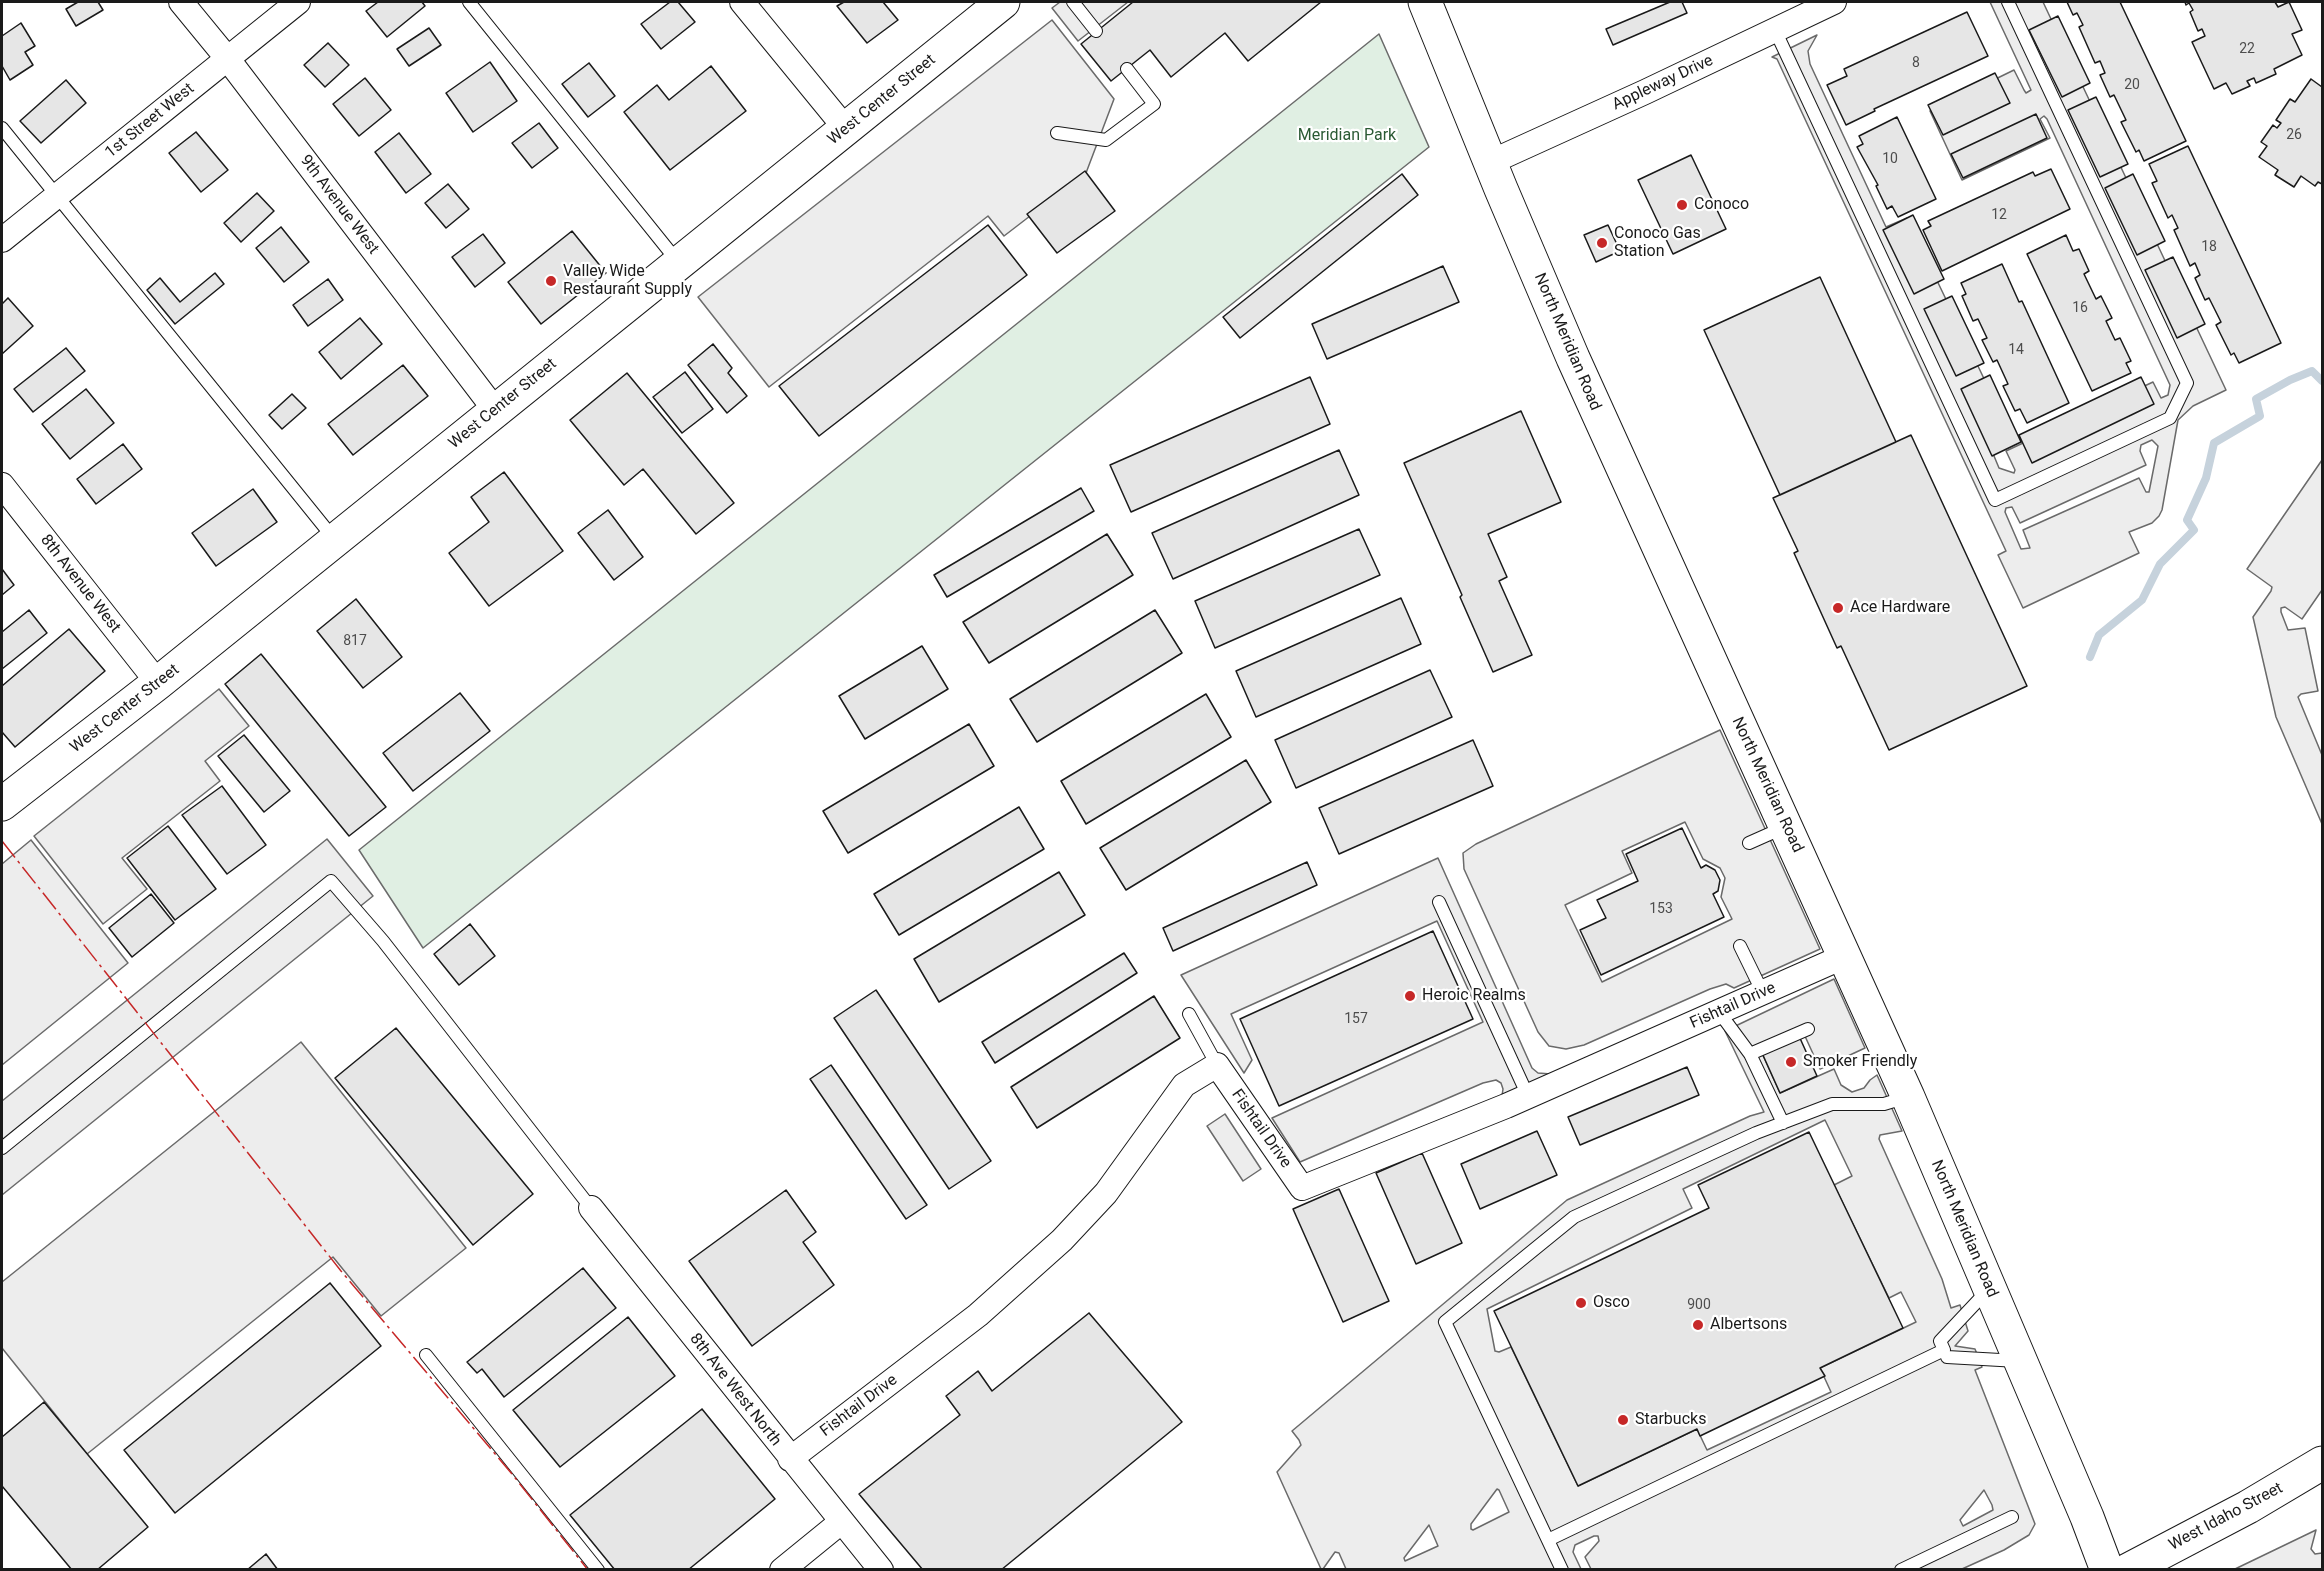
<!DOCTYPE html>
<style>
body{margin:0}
#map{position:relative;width:2324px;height:1571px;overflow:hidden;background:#fff;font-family:Roboto,sans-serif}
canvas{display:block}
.frame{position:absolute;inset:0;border:3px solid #1a1a1a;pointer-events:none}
</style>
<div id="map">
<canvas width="2324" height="1571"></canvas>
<div class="frame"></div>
</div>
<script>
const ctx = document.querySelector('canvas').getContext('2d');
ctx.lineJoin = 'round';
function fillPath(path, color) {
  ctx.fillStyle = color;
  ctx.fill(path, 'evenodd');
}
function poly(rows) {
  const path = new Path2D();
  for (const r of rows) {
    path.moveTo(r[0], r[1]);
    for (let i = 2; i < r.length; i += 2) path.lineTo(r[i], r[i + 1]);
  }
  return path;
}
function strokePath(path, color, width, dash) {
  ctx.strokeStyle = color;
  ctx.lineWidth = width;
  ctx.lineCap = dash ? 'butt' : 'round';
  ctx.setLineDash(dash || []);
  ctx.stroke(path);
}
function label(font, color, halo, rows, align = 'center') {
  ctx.font = font + ' Roboto,sans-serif';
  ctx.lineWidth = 4.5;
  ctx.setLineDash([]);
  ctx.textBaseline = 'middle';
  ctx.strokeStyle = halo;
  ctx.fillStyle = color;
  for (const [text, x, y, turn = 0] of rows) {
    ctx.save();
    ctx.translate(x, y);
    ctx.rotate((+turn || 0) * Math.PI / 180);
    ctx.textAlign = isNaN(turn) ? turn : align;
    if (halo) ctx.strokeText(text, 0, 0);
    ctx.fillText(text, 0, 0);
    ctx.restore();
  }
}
const green = poly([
 [1379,34,1429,147,423,948,359,850,1379,34]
]);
fillPath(green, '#e0efe3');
strokePath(green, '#6a6a6a', 1.5);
const parking = poly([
 [1060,2,1128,2,1078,41,1052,8,1060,2],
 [1990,2,2043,2,2226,390,2193,406,2178,420,2162,510,2159,516,2152,523,2129,532,2139,553,2023,608,1998,555,2006,551,1777,59,1772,57,1817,35,1808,51,1810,64,1886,227,1907,218,2011,435,1994,445,1994,456,1999,468,2014,473,2015,470,2006,451,2153,382,2161,398,2168,395,2170,385,2047,119,2044,116,2040,119,2050,138,1962,180,1930,111,2014,70,2024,90,2026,93,2031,90,1990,2],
 [2152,440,2158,446,2149,492,2146,492,2139,478,2023,530,2030,548,2021,549,2005,512,2006,508,2012,507,2020,523,2146,465,2140,451,2141,445,2152,440],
 [1052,20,1114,99,1086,173,1004,236,988,216,769,387,698,297,1052,20],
 [2322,460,2322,590,2302,619,2285,607,2281,608,2281,612,2288,630,2305,628,2318,691,2301,694,2298,697,2322,755,2322,824,2276,717,2253,617,2271,591,2272,587,2247,569,2322,460],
 [219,689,249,726,205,761,220,781,122,858,147,889,103,924,34,836,219,689],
 [1720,730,1820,949,1734,988,1726,984,1710,989,1584,1045,1566,1049,1549,1046,1538,1032,1464,869,1463,853,1476,844,1720,730],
 [1685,822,1703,859,1720,868,1725,878,1721,897,1732,919,1602,982,1565,905,1632,873,1622,851,1685,822],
 [327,839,373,896,2,1195,2,1101,327,839],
 [31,840,128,963,2,1065,2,864,31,840],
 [1438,858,1532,1068,1538,1073,1551,1074,1502,1096,1503,1089,1501,1083,1496,1080,1483,1083,1300,1162,1272,1118,1483,1022,1437,921,1231,1014,1252,1060,1244,1073,1181,975,1438,858],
 [1834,979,1865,1048,1820,1069,1804,1034,1762,1053,1780,1093,1834,1069,1841,1085,1852,1092,1864,1088,1870,1080,1877,1075,1902,1131,1880,1135,1879,1139,1942,1279,1951,1308,1960,1305,1968,1331,1955,1346,1975,1349,1982,1367,1975,1370,2035,1524,2029,1535,2004,1550,1962,1569,1591,1569,1585,1557,1599,1541,1598,1536,1594,1536,1575,1545,1573,1552,1581,1569,1346,1569,1339,1553,1335,1552,1323,1569,1321,1569,1277,1472,1301,1445,1299,1440,1292,1431,1567,1200,1750,1116,1764,1112,1725,1031,1834,979],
 [1825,1120,1852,1176,1834,1185,1889,1298,1901,1292,1916,1322,1820,1368,1831,1392,1707,1450,1697,1429,1578,1486,1511,1347,1499,1352,1495,1351,1487,1309,1692,1208,1683,1189,1825,1120],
 [1497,1489,1499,1490,1509,1512,1473,1530,1471,1529,1471,1524,1497,1489],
 [1984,1490,1992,1505,1993,1510,1963,1526,1960,1520,1984,1490],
 [1429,1525,1438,1546,1405,1561,1404,1558,1429,1525],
 [301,1042,466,1248,381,1316,333,1257,87,1454,2,1348,2,1282,301,1042],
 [1225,1114,1261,1169,1243,1181,1207,1126,1225,1114],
 [2316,1530,2311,1549,2315,1554,2322,1553,2322,1569,2235,1569,2316,1530]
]);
fillPath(parking, '#ededed');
strokePath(parking, '#6a6a6a', 1.5);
strokePath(poly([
 [2090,657,2099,635,2142,600,2160,564,2194,530,2187,520,2206,478,2214,443,2260,416,2256,399,2290,380,2312,371,2322,381]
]), '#c6d2dc', 8);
const building = poly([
 [78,2,98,2,103,10,76,26,66,9,78,2],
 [378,2,422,2,425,6,387,37,366,11,378,2],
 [670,2,678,2,695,22,661,49,641,24,670,2],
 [844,2,883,2,898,20,867,43,837,6,844,2],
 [1133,2,1321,2,1248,61,1225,33,1171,77,1150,50,1111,81,1081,44,1133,2],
 [1670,2,1682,2,1687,13,1613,45,1606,29,1670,2],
 [2067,2,2120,2,2186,141,2144,161,2139,150,2136,152,2121,122,2126,120,2114,95,2110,97,2100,75,2105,73,2100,61,2095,63,2079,27,2083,25,2077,13,2073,15,2067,2],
 [2185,2,2275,2,2278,7,2289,2,2302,30,2292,34,2302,55,2274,69,2276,74,2256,83,2254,78,2247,81,2250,86,2232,94,2226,83,2214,89,2192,42,2205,36,2202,29,2198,31,2190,12,2193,10,2189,3,2186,5,2185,2],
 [1967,12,1988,56,1874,109,1875,111,1846,125,1827,85,1847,76,1844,69,1967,12],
 [2058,16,2090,83,2062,97,2029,30,2058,16],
 [21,23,35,46,25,52,33,65,10,80,2,66,2,36,21,23],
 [429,28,441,45,409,66,397,49,429,28],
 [328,43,349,65,325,87,304,65,328,43],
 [490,62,517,101,473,132,446,93,490,62],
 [589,63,615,96,588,117,562,84,589,63],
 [711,66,746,111,670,170,624,112,657,85,669,100,711,66],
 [1995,73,2010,103,1943,135,1928,105,1995,73],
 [365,78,391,110,359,136,333,104,365,78],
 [2311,79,2322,87,2322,184,2318,182,2315,186,2301,176,2294,187,2275,175,2278,170,2259,157,2267,146,2261,142,2273,125,2277,128,2281,123,2276,120,2290,99,2295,102,2311,79],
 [66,80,86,103,41,143,20,121,66,80],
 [2096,97,2128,164,2100,177,2068,110,2096,97],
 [2036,114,2047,138,1963,178,1951,154,2036,114],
 [1897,117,1936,199,1898,217,1892,206,1887,209,1876,186,1878,185,1857,147,1863,144,1859,136,1897,117],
 [539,123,558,148,532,168,512,143,539,123],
 [196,132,228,170,201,192,169,153,196,132],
 [399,133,431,174,406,193,375,152,399,133],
 [2188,146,2281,343,2239,363,2234,353,2231,355,2216,325,2221,322,2209,298,2205,300,2195,278,2200,275,2195,263,2190,266,2174,230,2178,228,2172,215,2168,218,2152,183,2157,181,2149,164,2188,146],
 [1691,155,1726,229,1673,254,1638,180,1691,155],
 [2051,169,2070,209,1942,271,1923,230,1931,226,1928,221,2033,172,2035,176,2051,169],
 [1085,171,1115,211,1057,253,1027,214,1085,171],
 [1402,174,1418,195,1240,338,1223,317,1402,174],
 [2133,174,2165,241,2137,255,2105,188,2133,174],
 [448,184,469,209,446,228,425,203,448,184],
 [257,193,274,211,241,242,224,223,257,193],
 [1913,215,1944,279,1914,294,1883,230,1913,215],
 [988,225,1027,275,819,436,779,386,988,225],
 [1608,225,1620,251,1596,262,1584,235,1608,225],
 [281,227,309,262,284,282,256,248,281,227],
 [572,231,606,273,541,324,508,282,572,231],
 [483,234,505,263,475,287,452,257,483,234],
 [2066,235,2073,251,2079,249,2089,271,2084,274,2096,299,2101,296,2112,318,2106,321,2115,340,2120,338,2131,361,2126,363,2131,373,2092,391,2027,254,2066,235],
 [2173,257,2205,324,2177,338,2145,270,2173,257],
 [2002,264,2019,302,2022,301,2069,403,2027,423,2020,409,2015,411,2003,386,2008,384,1997,360,1993,362,1982,340,1987,338,1978,319,1973,321,1962,296,1966,294,1961,283,2002,264],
 [1443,266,1459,302,1327,359,1312,324,1443,266],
 [215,273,224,284,175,324,147,290,160,278,180,302,215,273],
 [1820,277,1896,442,1780,495,1704,330,1820,277],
 [328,279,343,300,308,326,293,305,328,279],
 [1952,296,1984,363,1956,376,1924,309,1952,296],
 [8,298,33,326,2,354,2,304,8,298],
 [360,318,382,344,341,379,319,352,360,318],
 [713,344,732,368,728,373,747,396,727,413,688,365,713,344],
 [66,348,85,371,33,412,14,389,66,348],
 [403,365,428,396,353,455,328,424,403,365],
 [685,372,713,409,682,433,653,397,685,372],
 [627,373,734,503,696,534,643,469,624,485,570,420,627,373],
 [1990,375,2021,442,1992,456,1961,389,1990,375],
 [1310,377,1330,424,1131,512,1110,465,1310,377],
 [2141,377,2154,404,2032,463,2019,435,2141,377],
 [86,389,114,423,70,459,42,424,86,389],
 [292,394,306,408,282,429,269,415,292,394],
 [1521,411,1561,502,1488,534,1507,577,1499,581,1532,655,1493,672,1460,597,1462,595,1404,463,1521,411],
 [1911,435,2027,686,1889,750,1841,646,1837,648,1794,553,1798,551,1773,498,1911,435],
 [123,444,142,469,96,504,77,479,123,444],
 [1339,450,1359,495,1173,579,1152,533,1339,450],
 [504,472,563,551,489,606,449,553,489,522,471,497,504,472],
 [1081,488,1094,511,947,597,934,575,1081,488],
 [253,489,277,522,216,566,192,533,253,489],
 [608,510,643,557,614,580,578,533,608,510],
 [1359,529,1380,575,1215,648,1195,601,1359,529],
 [1107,534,1133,575,989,663,963,622,1107,534],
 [2,569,14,585,2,595,2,569],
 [1401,598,1421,644,1256,717,1236,671,1401,598],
 [356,599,402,657,363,688,317,631,356,599],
 [29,610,47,633,2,669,2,632,29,610],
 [1155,610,1182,653,1037,742,1010,699,1155,610],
 [69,629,105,671,15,747,2,732,2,686,69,629],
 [922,646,948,689,865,739,839,696,922,646],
 [261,654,386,807,349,836,225,684,261,654],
 [1430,670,1452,717,1296,788,1275,740,1430,670],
 [460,693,490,731,413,791,383,753,460,693],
 [1206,694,1231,737,1086,824,1061,781,1206,694],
 [969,724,994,766,848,853,823,811,969,724],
 [244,735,290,791,264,812,218,756,244,735],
 [1473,740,1493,786,1339,854,1319,808,1473,740],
 [1246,760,1271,802,1126,890,1100,848,1246,760],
 [222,786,266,845,227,874,182,815,222,786],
 [1019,807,1044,849,899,935,874,894,1019,807],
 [168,826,216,889,175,920,127,858,168,826],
 [1682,828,1701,868,1706,865,1715,870,1720,880,1718,891,1713,894,1724,917,1601,975,1580,930,1606,918,1597,900,1638,881,1626,854,1682,828],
 [1307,862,1317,885,1173,951,1163,928,1307,862],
 [1059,872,1085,915,939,1002,914,959,1059,872],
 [151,894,174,923,132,957,109,928,151,894],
 [470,924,495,956,459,985,434,954,470,924],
 [1433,931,1473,1019,1279,1106,1240,1019,1433,931],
 [1124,953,1137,973,995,1063,982,1042,1124,953],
 [876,990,991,1161,949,1189,834,1018,876,990],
 [1154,996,1180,1038,1037,1128,1011,1087,1154,996],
 [396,1028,533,1194,473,1245,335,1078,396,1028],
 [1799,1036,1817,1076,1780,1093,1762,1053,1799,1036],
 [831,1065,927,1205,906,1219,810,1079,831,1065],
 [1687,1067,1699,1095,1580,1145,1568,1117,1687,1067],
 [1537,1131,1557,1175,1480,1209,1461,1164,1537,1131],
 [1809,1132,1903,1328,1820,1368,1825,1376,1700,1436,1697,1429,1578,1486,1494,1311,1709,1208,1698,1185,1809,1132],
 [1422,1153,1462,1243,1416,1264,1376,1173,1422,1153],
 [1339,1189,1389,1301,1343,1322,1293,1209,1339,1189],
 [786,1190,816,1232,803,1242,834,1285,752,1346,689,1261,786,1190],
 [583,1268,616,1308,504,1397,482,1369,477,1373,467,1362,583,1268],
 [330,1283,381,1346,175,1513,124,1450,330,1283],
 [1089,1313,1182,1422,1001,1570,923,1570,859,1494,960,1415,946,1396,978,1371,992,1391,1089,1313],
 [628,1317,675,1376,560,1467,513,1410,628,1317],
 [44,1402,148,1527,97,1570,72,1570,2,1486,2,1437,44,1402],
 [702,1409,775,1499,688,1570,615,1570,570,1515,702,1409],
 [266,1554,278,1570,247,1570,266,1554]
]);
fillPath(building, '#e6e6e6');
strokePath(building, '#1a1a1a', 1.5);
const lane = poly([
 [469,2,678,262],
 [1073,2,1096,31],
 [1775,30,1995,500,2170,418,2187,383,2008,2],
 [2,128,335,540],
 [1057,133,1106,140,1154,104,1127,69],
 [1749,843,1785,827],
 [1439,902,1528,1096],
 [1740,946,1763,993],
 [1719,1012,1750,1054,1783,1123],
 [1189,1014,1217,1065],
 [1750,1054,1808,1029],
 [2,1148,331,881,383,941,591,1208],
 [426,1355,598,1570],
 [1947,1357,2018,1361],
 [1548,1540,1944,1350,1940,1341,1988,1290],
 [1562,1570,1445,1322,1574,1217,1756,1133,1832,1104,1884,1104,1907,1097],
 [1901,1570,2012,1517]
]);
const street = poly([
 [181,2,227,58,495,410],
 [742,2,846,129],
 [1491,162,1645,92,1834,2],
 [2,240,298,2],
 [2,485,158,683],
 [591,1208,881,1570],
 [790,1459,978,1315,1062,1240,1106,1193,1184,1085,1217,1065,1302,1188,1506,1106,1845,956],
 [782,1570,841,1522]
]);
const secondary = poly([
 [1425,2,1501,189,1573,358,1908,1097,2087,1517,2107,1570],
 [2,804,158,683,1003,2]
]);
const highway = poly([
 [2128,1570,2248,1507,2322,1463]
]);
strokePath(lane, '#1a1a1a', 14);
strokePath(street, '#1a1a1a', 26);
strokePath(secondary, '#1a1a1a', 35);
strokePath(highway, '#1a1a1a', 35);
strokePath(lane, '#fff', 12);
strokePath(street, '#fff', 24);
strokePath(secondary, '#fff', 33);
strokePath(highway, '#fff', 33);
strokePath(poly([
 [2,841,341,1271,512,1474,588,1570]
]), '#c62828', 1.5, [21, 4.5, 3, 4.5]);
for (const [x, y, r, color] of [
 [1682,205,6,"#c62828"],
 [1602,243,6,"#c62828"],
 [551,281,6,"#c62828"],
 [1838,608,6,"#c62828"],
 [1410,996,6,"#c62828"],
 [1791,1062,6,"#c62828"],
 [1581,1303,6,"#c62828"],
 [1698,1325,6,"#c62828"],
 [1623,1420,6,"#c62828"]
]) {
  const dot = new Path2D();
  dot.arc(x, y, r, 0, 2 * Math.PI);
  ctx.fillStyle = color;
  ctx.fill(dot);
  strokePath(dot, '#fff', 2);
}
label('14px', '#4d4d4d', null, [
 ["22",2247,49],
 ["8",1916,63],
 ["20",2132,85],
 ["26",2294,135],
 ["10",1890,159],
 ["12",1999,215],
 ["18",2209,247],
 ["16",2080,308],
 ["14",2016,350],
 ["817",355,641],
 ["153",1661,909],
 ["157",1356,1019],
 ["900",1699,1305]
]);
label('16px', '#1a1a1a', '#fff', [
 ["Appleway Drive",1663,83,-25],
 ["West Center Street",882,100,-39],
 ["1st Street West",150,121,-39],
 ["9th Avenue West",339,205,53],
 ["North Meridian Road",1567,342,67],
 ["West Center Street",503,404,-39],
 ["8th Avenue West",80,584,52],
 ["West Center Street",125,709,-38],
 ["North Meridian Road",1767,785,65],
 ["Fishtail Drive",1733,1006,-24],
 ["Fishtail Drive",1261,1129,55],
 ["North Meridian Road",1964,1229,67],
 ["8th Ave West North",735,1390,52],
 ["Fishtail Drive",859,1406,-37],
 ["West Idaho Street",2226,1517,-28]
]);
label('16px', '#2b5a34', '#fff', [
 ["Meridian Park",1347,136]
]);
label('16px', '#1a1a1a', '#fff', [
 ["Conoco",1694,205],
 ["Conoco Gas",1614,234],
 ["Station",1614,252],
 ["Valley Wide",563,272],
 ["Restaurant Supply",563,290],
 ["Ace Hardware",1850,608],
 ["Heroic Realms",1422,996],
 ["Smoker Friendly",1803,1062],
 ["Osco",1593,1303],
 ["Albertsons",1710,1325],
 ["Starbucks",1635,1420]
], 'left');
</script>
